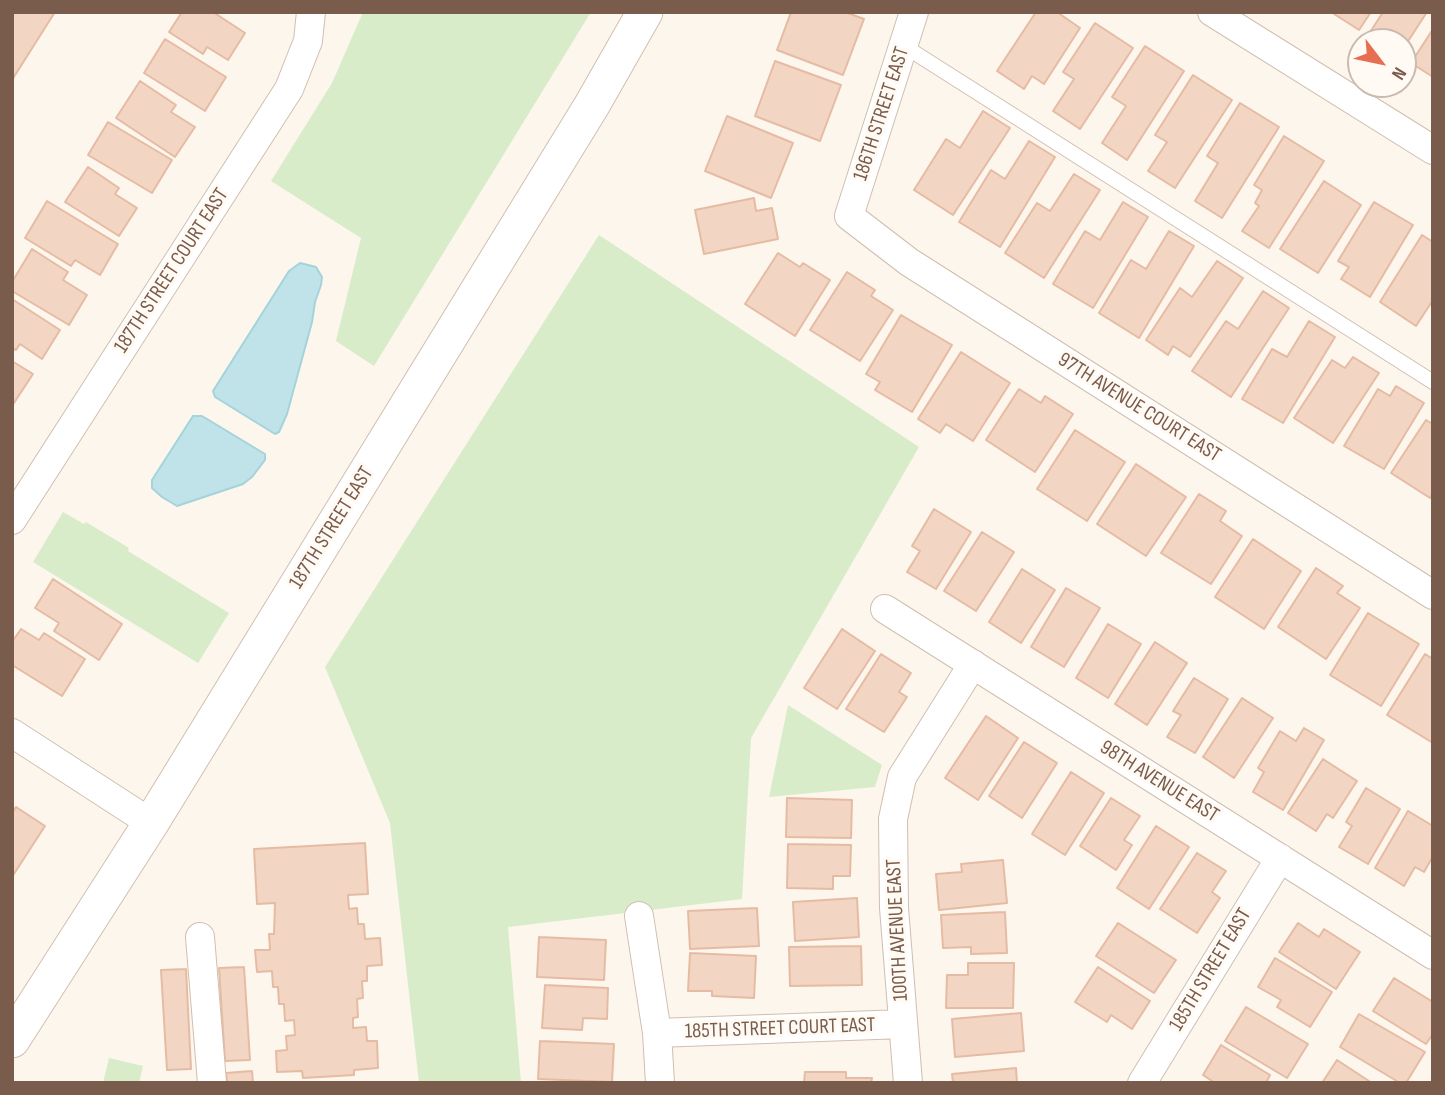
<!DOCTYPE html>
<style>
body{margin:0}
#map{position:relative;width:1445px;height:1095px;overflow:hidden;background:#fdf6ec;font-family:"Sofia Sans Condensed",sans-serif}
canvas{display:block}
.frame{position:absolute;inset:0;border:14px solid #7a5c4d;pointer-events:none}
.north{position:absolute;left:1347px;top:28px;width:70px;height:70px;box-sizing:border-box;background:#fffaf3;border:2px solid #cabbb1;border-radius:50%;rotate:122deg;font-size:19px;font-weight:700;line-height:28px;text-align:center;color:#7a5c4d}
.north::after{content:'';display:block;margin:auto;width:24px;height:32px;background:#e76f51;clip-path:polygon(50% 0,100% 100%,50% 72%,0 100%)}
</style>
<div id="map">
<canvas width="1445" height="1095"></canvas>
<div class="frame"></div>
<div class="north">N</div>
</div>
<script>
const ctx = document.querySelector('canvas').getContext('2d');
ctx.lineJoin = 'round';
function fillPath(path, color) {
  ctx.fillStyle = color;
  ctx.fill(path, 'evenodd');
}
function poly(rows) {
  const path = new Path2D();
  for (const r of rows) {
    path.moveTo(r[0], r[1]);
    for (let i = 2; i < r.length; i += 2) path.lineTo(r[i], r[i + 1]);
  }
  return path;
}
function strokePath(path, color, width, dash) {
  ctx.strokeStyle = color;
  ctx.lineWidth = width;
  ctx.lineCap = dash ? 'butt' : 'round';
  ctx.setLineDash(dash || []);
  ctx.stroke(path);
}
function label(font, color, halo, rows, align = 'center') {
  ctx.font = font + ' "Sofia Sans Condensed",sans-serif';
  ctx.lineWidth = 6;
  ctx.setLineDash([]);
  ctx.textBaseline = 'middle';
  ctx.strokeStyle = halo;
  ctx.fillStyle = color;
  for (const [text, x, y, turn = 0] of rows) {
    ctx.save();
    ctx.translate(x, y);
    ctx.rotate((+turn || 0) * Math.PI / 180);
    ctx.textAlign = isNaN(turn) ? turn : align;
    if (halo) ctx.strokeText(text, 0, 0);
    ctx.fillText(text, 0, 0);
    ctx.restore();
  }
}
fillPath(poly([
 [363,12,591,12,374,366,336,341,361,238,271,181,332,83],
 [599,235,919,447,751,738,742,899,508,927,521,1083,419,1083,390,823,325,667],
 [63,512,84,524,86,522,129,548,128,551,229,613,198,663,33,562],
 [788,705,882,765,875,787,769,797],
 [109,1058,143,1066,139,1083,103,1083]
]), '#d8ecc9');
const water = poly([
 [300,263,316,267,322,277,321,285,315,302,312,322,287,414,279,432,275,434,215,397,213,391,289,271,300,263],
 [193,416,202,416,265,454,265,460,252,477,243,484,177,506,162,497,152,488,152,480,193,416]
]);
fillPath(water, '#bfe3e8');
strokePath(water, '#a5d3da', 2);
const building = poly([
 [12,12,55,12,12,80,12,12],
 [182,12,213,12,245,33,228,60,207,47,203,54,169,32,182,12],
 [791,12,845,12,864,19,843,75,777,50,791,12],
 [1036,12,1057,12,1080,28,1044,84,1032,76,1024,89,997,71,1036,12],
 [1331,12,1371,12,1359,30,1331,12],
 [1383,12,1427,12,1403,49,1403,42,1374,42,1367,37,1383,12],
 [1095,23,1133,48,1080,129,1053,111,1074,79,1063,72,1095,23],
 [1433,29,1433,77,1411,63,1433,29],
 [165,39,226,77,205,111,144,73,165,39],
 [1145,46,1184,71,1127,160,1102,143,1126,106,1112,97,1145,46],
 [775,61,841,85,820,141,755,116,775,61],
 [1193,75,1232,100,1175,188,1148,171,1167,142,1155,135,1193,75],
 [140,81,176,105,171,112,195,127,175,157,116,118,140,81],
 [1240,103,1279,127,1222,218,1195,201,1218,163,1207,156,1240,103],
 [983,111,1010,128,953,215,914,190,946,139,960,148,983,111],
 [727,116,793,143,771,198,705,171,727,116],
 [108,122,172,160,152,193,88,155,108,122],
 [1284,136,1324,161,1269,248,1242,231,1259,206,1255,203,1262,190,1254,185,1284,136],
 [1029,141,1055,157,1000,247,959,222,991,170,1005,179,1029,141],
 [88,167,119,188,115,194,137,208,119,236,65,202,88,167],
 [1074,174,1100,190,1044,278,1005,253,1037,203,1050,211,1074,174],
 [1324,181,1361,205,1318,273,1280,249,1324,181],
 [754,198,756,211,772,208,778,239,704,254,695,210,754,198],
 [47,201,118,244,100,275,75,260,71,266,25,238,47,201],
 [1123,202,1148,217,1093,308,1053,284,1085,231,1100,240,1123,202],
 [1374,202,1413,225,1370,297,1341,279,1349,267,1338,261,1374,202],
 [1169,231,1194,246,1139,338,1099,313,1131,260,1146,269,1169,231],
 [1422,235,1433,242,1433,300,1416,326,1380,302,1422,235],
 [32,249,68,272,63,280,87,295,69,325,12,291,12,282,32,249],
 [778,253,800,267,803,263,830,280,795,336,745,304,778,253],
 [1217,261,1243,278,1190,357,1173,346,1168,355,1146,340,1180,288,1192,297,1217,261],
 [847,272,875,290,871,296,893,310,860,361,810,330,847,272],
 [1263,291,1289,308,1231,397,1192,371,1226,321,1238,329,1263,291],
 [12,299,60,330,42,359,20,344,16,350,12,348,12,299],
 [901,315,952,345,912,412,875,390,880,382,866,374,901,315],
 [1309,321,1335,337,1283,423,1242,399,1272,349,1287,357,1309,321],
 [961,352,1010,383,973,441,946,424,940,433,918,419,961,352],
 [1353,357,1379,373,1333,443,1294,418,1332,360,1345,368,1353,357],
 [12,361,33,374,12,406,12,361],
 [1396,386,1424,403,1384,469,1344,446,1378,389,1390,396,1396,386],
 [1019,389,1041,403,1045,396,1073,414,1035,472,986,440,1019,389],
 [1426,420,1433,424,1433,493,1430,498,1391,473,1426,420],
 [1075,430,1125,462,1087,521,1037,489,1075,430],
 [1136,464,1186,497,1146,556,1097,524,1136,464],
 [1199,494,1226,511,1220,521,1242,536,1211,584,1161,553,1199,494],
 [934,509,971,532,936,589,907,572,920,551,912,546,934,509],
 [982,532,1014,552,976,611,944,591,982,532],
 [1253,539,1301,571,1264,629,1215,597,1253,539],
 [1316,568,1343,586,1337,593,1360,608,1326,659,1278,627,1316,568],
 [1022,569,1055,590,1021,643,989,622,1022,569],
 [53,579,122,624,99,660,54,631,59,623,35,608,53,579],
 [1066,588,1100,608,1064,667,1031,647,1066,588],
 [1368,613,1419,644,1381,706,1330,675,1368,613],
 [1108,624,1141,644,1108,698,1076,678,1108,624],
 [21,629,39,640,44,633,85,659,62,696,12,665,12,642,21,629],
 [842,629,875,651,837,709,804,688,842,629],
 [1155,642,1187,663,1147,725,1115,704,1155,642],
 [881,654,911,673,899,692,907,697,884,732,846,709,881,654],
 [1425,654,1433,659,1433,743,1387,715,1425,654],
 [1194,678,1228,699,1195,753,1167,737,1181,715,1173,711,1194,678],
 [1242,698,1273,718,1234,778,1203,757,1242,698],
 [986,716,1018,738,978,800,945,778,986,716],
 [1304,728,1324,740,1283,810,1253,792,1264,772,1258,768,1280,731,1296,741,1304,728],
 [1024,742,1057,763,1022,818,989,796,1024,742],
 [1323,759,1357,781,1333,818,1327,814,1316,831,1288,813,1323,759],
 [1071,772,1104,793,1065,855,1032,834,1071,772],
 [1366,788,1400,809,1368,864,1339,847,1352,826,1346,822,1366,788],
 [787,798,852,800,851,838,786,837,787,798],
 [1111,798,1140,816,1124,840,1132,845,1116,870,1080,846,1111,798],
 [16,807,45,826,12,877,12,813,16,807],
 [1408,811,1433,826,1433,856,1424,872,1415,867,1404,886,1375,868,1408,811],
 [1156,826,1189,847,1149,909,1117,888,1156,826],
 [365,843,368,894,348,895,349,909,357,908,358,924,364,924,365,939,380,938,382,965,367,966,367,981,362,981,363,998,357,999,358,1017,353,1018,353,1028,366,1027,367,1041,377,1041,378,1068,354,1070,354,1075,303,1078,302,1071,277,1072,276,1051,287,1050,286,1036,295,1035,294,1020,285,1021,284,1004,279,1004,278,987,273,987,272,971,257,972,255,950,270,950,269,934,274,934,275,903,257,904,254,849,365,843],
 [788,844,851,845,850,876,833,876,833,889,787,888,788,844],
 [1197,853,1226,871,1212,892,1220,898,1197,933,1160,909,1197,853],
 [1003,860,1007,903,939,910,936,874,962,872,961,864,1003,860],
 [857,898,859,937,795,941,793,902,857,898],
 [757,908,759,946,690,949,688,911,757,908],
 [1005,912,1007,953,971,954,971,947,943,948,941,915,1005,912],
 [1118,923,1176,960,1154,993,1096,956,1118,923],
 [1298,923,1319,937,1324,929,1360,952,1336,989,1279,952,1298,923],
 [539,937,606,940,604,980,537,977,539,937],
 [861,946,862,985,790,986,789,947,861,946],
 [690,953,756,956,754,998,712,996,712,991,688,991,690,953],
 [1275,958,1332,992,1310,1027,1277,1007,1281,1000,1258,987,1275,958],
 [968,963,1014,963,1013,1008,946,1008,947,975,968,975,968,963],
 [244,967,250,1060,225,1061,219,968,244,967],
 [1098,967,1150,1001,1132,1029,1111,1015,1107,1022,1075,1002,1098,967],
 [186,969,191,1069,167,1070,161,970,186,969],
 [1394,978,1433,1002,1433,1034,1426,1044,1373,1011,1394,978],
 [545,985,608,988,607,1019,583,1018,582,1030,542,1028,545,985],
 [1246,1007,1308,1044,1287,1078,1225,1041,1246,1007],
 [1021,1013,1024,1051,955,1057,952,1019,1021,1013],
 [1359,1014,1425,1052,1406,1083,1400,1083,1340,1047,1359,1014],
 [540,1041,614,1044,612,1082,538,1079,540,1041],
 [1221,1045,1270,1075,1266,1083,1215,1083,1203,1075,1221,1045],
 [1337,1060,1372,1083,1322,1083,1337,1060],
 [1016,1068,1017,1083,953,1083,952,1074,1016,1068],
 [252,1071,253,1083,227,1083,226,1073,252,1071],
 [805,1072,846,1072,846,1078,872,1078,871,1083,804,1083,805,1072]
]);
fillPath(building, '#f3d5c3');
strokePath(building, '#e6bba3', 2);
const service = poly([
 [904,46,1433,382]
]);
const minor = poly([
 [914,12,849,216,909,262,1433,595],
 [1212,12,1433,150],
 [12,520,289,89,308,41,311,12],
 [885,609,1433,955],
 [12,733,151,823],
 [639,916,657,1033,660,1083],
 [200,937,212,1083],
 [657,1033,903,1024],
 [908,1083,894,908,893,819,902,777,973,664],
 [1142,1083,1280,858]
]);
const tertiary = poly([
 [12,1040,151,823,592,105,645,12]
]);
strokePath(service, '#d1beb0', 16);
strokePath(minor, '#d1beb0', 30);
strokePath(tertiary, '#d1beb0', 37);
strokePath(service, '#fff', 14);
strokePath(minor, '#fff', 28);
strokePath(tertiary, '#fff', 35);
label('21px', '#7a5c4d', '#fffaf3', [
 ["186TH STREET EAST",882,114,-72],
 ["187TH STREET COURT EAST",172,271,-57],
 ["97TH AVENUE COURT EAST",1139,408,32],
 ["187TH STREET EAST",332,528,-58],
 ["98TH AVENUE EAST",1159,782,32],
 ["100TH AVENUE EAST",898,930,-93],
 ["185TH STREET EAST",1211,970,-59],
 ["185TH STREET COURT EAST",780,1029,-2]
]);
</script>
